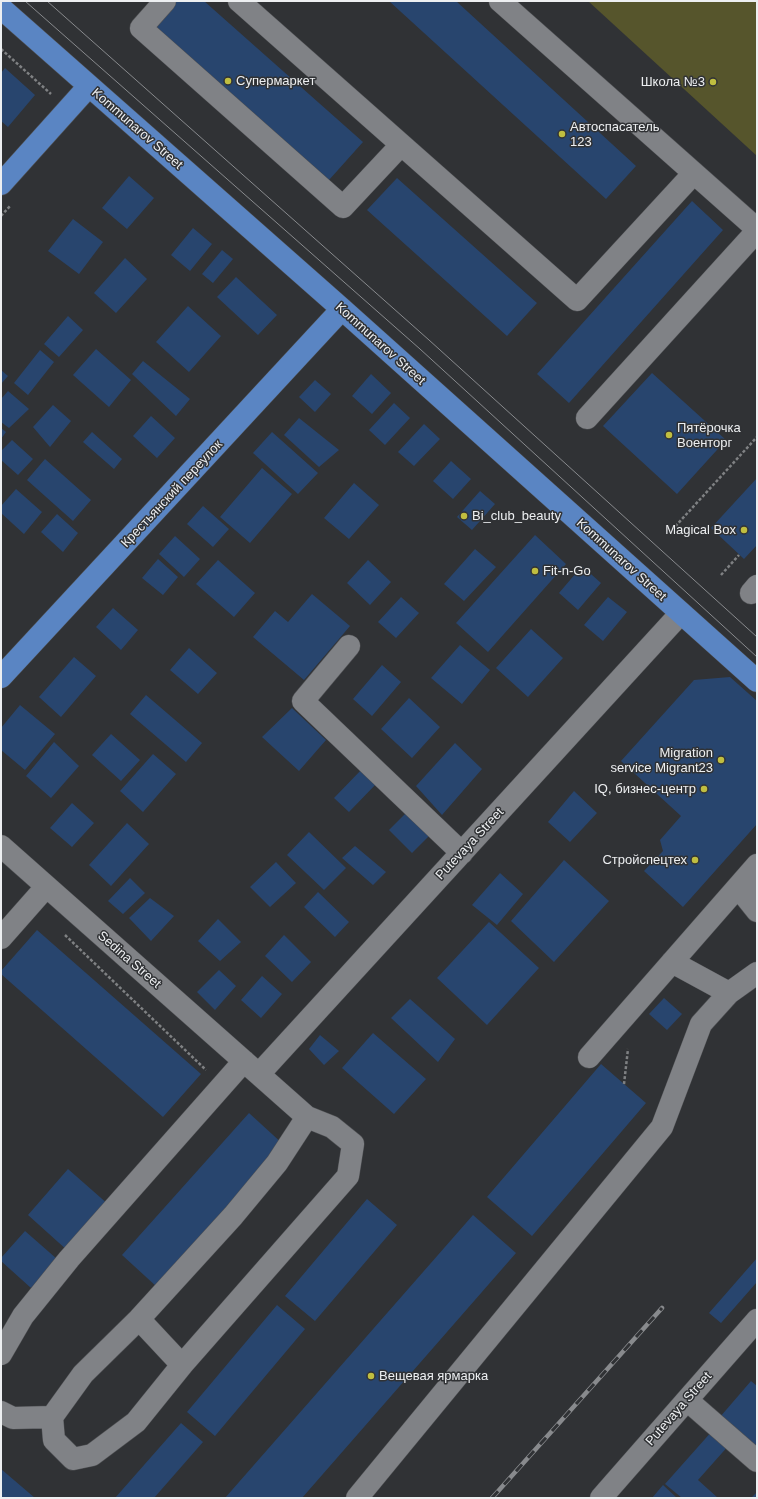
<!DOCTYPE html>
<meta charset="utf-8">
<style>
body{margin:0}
#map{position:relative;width:758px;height:1499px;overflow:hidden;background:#303235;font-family:Arial,sans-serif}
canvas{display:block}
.frame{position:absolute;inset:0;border:2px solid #edeff1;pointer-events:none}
</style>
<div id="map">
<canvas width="758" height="1499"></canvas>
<div class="frame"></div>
</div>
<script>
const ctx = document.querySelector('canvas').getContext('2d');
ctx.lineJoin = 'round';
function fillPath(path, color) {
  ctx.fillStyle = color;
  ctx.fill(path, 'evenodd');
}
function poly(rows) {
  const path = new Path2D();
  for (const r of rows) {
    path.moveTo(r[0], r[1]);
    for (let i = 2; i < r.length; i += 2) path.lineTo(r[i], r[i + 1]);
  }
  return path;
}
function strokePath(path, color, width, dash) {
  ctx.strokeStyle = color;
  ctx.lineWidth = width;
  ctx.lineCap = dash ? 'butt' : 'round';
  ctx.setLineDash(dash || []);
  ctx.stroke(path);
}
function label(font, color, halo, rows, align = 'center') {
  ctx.font = font + ' Arial,sans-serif';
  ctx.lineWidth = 3;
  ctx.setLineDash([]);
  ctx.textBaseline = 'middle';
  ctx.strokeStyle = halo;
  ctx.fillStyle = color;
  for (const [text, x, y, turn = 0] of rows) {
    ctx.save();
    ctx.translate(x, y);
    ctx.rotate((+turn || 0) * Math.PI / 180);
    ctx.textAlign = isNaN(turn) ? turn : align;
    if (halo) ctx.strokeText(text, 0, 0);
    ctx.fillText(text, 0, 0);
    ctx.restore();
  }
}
fillPath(poly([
 [588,1,757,1,757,156]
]), '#56552c');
fillPath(poly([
 [175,1,204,1,363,142,329,180,154,25],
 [389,1,456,1,636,166,606,199],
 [5,68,35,95,8,127,1,121,1,73],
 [129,176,154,198,127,229,102,208],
 [397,178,537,303,507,336,367,210],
 [692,201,723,230,569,403,537,374],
 [73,219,103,242,79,274,48,251],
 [193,228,212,244,190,271,171,255],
 [222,250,233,259,213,283,202,274],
 [125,258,147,279,116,313,94,293],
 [236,277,277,315,258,335,217,297],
 [188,306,221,336,189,372,156,342],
 [68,316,83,330,59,357,44,344],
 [96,349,131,380,109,407,73,375],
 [40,350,54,362,28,395,14,383],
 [143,361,190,399,176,416,132,374],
 [1,370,8,376,1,384],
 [652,373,726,440,677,494,603,426],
 [371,374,391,393,372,414,352,396],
 [315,380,331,394,315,412,299,397],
 [8,391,29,409,9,428,1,422,1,399],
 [394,403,410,418,385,445,369,430],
 [53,405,71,421,50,447,33,427],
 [151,416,175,438,157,458,133,436],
 [299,418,339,450,319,467,284,435],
 [424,424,440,439,414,466,398,452],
 [1,428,6,432,1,439],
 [92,432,122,459,114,469,83,442],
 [272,432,318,473,298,494,253,453],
 [12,440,33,459,18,475,1,460,1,451],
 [45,459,91,500,73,521,27,480],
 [451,461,471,479,453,499,433,481],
 [262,468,292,494,250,543,220,517],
 [757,478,757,545,744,559,711,528],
 [354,483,379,505,349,539,324,518],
 [16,489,42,512,24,534,1,513,1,506],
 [480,491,495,504,472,530,457,517],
 [203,506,229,529,213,547,187,524],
 [57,514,78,533,63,552,41,532],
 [535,535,566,564,488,652,456,623],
 [175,536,200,559,184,577,159,554],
 [475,549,496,567,464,601,444,584],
 [158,559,178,577,163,595,142,578],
 [218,560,255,593,234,617,196,584],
 [368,560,391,582,370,605,347,583],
 [582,566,601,583,578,610,559,593],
 [312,594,350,626,304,680,253,637,275,611,288,622],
 [401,597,419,613,396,638,378,622],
 [608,597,627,612,603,641,584,625],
 [113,608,138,630,121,650,96,627],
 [531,629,563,658,528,697,496,668],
 [460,645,490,670,462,704,431,678],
 [189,648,217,673,198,694,170,670],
 [74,657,96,676,61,717,39,697],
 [382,665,401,682,372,716,353,699],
 [730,677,757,701,757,824,683,907,644,871,663,851,660,840,681,816,621,761,694,680],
 [146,695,202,743,186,762,130,714],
 [409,698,440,727,412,758,381,729],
 [20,705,55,734,25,770,1,750,1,728],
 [292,708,326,740,299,771,262,737],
 [111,734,140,760,121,781,92,755],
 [54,742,79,766,51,798,26,776],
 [455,743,482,769,442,815,416,786],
 [153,754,176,774,143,812,120,791],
 [363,768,378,782,349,812,334,798],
 [574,791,597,813,570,842,548,822],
 [72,803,94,823,72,847,50,828],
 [409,810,433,832,412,853,389,830],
 [127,823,149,844,111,886,89,865],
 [309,832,346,868,324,890,287,855],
 [355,846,386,872,373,885,342,858],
 [564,860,609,901,554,962,511,921],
 [276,862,296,883,270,907,250,887],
 [500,873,523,894,497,925,472,905],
 [130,878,145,893,123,914,108,901],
 [318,892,349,922,335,937,304,907],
 [150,898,174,916,151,941,129,918],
 [218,919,241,942,220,961,198,941],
 [489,922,539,968,487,1025,437,978],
 [37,930,201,1074,163,1117,1,974,1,971],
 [284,935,311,962,292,982,265,956],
 [219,970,236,986,215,1010,197,992],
 [262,976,282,994,261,1018,241,1000],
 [664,998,682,1014,667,1030,649,1014],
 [410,999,455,1039,438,1062,391,1018],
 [373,1033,426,1079,394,1114,342,1068],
 [320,1035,339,1051,324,1065,309,1049],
 [601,1064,646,1103,532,1236,487,1197],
 [249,1113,284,1145,157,1287,122,1255],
 [68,1169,109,1205,68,1251,28,1215],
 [367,1199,397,1225,315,1321,285,1296],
 [473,1215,516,1253,302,1498,225,1498],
 [25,1231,57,1259,31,1288,1,1261,1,1258],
 [757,1258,757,1282,721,1323,709,1313],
 [277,1305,305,1329,215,1436,187,1412],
 [751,1381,757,1386,757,1449,720,1417],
 [181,1423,203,1442,154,1498,115,1498],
 [713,1430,730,1444,698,1480,718,1498,682,1498,665,1484],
 [1,1469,35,1498,1,1498],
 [663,1485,677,1498,652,1498],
 [757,1492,757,1498,751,1498]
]), '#28456e');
const minor = poly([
 [165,1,141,28,343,207,401,145],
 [239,1,577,300,694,173],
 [500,1,757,229],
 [587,418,757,231],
 [751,593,757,586],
 [349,646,303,701,462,853],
 [1,846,307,1117,332,1127,353,1144,348,1176,182,1365,136,1422,92,1455,73,1459,54,1440,52,1417,83,1374,139,1319,233,1216,277,1163,307,1117],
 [757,884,745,896,757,911],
 [1,938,46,887],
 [672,962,729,993],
 [589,1057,757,865],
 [259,1074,681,613],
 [139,1319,182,1365],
 [1,1354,23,1316,69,1259,244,1061],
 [687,1400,757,1461],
 [1,1412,13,1418,52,1417],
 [357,1498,662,1127,701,1024,729,993,757,973],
 [601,1498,757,1320]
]);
const major = poly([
 [1,8,342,309,757,681],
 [1,184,89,86],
 [1,677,342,309]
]);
strokePath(minor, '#4f5154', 23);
strokePath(major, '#4f5154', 23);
strokePath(poly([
 [1,49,51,94],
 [1,216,10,206],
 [672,530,757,437],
 [721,575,739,555],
 [65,935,206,1070],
 [624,1084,628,1049]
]), '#7f8183', 2.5, [3, 2]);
strokePath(minor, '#808286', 22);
strokePath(major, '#5a85c3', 22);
strokePath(poly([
 [25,1,420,349,757,657],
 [47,1,429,340,757,637]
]), '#888a8d', 1);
const rail = poly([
 [492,1498,662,1308]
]);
strokePath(rail, '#888a8d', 4.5);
strokePath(rail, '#303235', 3, [9]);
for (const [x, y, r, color] of [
 [228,81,4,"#c0be40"],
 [713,82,4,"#c0be40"],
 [562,134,4,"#c0be40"],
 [669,435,4,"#c0be40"],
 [464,516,4,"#c0be40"],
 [744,530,4,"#c0be40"],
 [535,571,4,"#c0be40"],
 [721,760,4,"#c0be40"],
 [704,789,4,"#c0be40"],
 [695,860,4,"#c0be40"],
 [371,1376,4,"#c0be40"]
]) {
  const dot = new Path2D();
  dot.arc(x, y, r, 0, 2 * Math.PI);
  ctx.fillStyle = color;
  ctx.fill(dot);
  strokePath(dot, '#303235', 1.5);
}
label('13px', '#edeff1', '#303235', [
 ["Супермаркет",236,81],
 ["Школа №3",705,82,"right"],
 ["Автоспасатель",570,127],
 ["123",570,142],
 ["Пятёрочка",677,428],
 ["Военторг",677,443],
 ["Bi_club_beauty",472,516],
 ["Magical Box",736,530,"right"],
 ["Fit-n-Go",543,571],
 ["Migration",713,753,"right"],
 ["service Migrant23",713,768,"right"],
 ["IQ, бизнес-центр",696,789,"right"],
 ["Стройспецтех",687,860,"right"],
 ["Вещевая ярмарка",379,1376]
], 'left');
label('13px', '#edeff1', '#303235', [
 ["Kommunarov Street",137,129,41],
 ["Kommunarov Street",380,344,42],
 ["Крестьянский переулок",172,494,-47],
 ["Kommunarov Street",621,560,42],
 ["Putevaya Street",470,844,-47],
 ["Sedina Street",129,960,41],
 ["Putevaya Street",679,1409,-49]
]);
</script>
